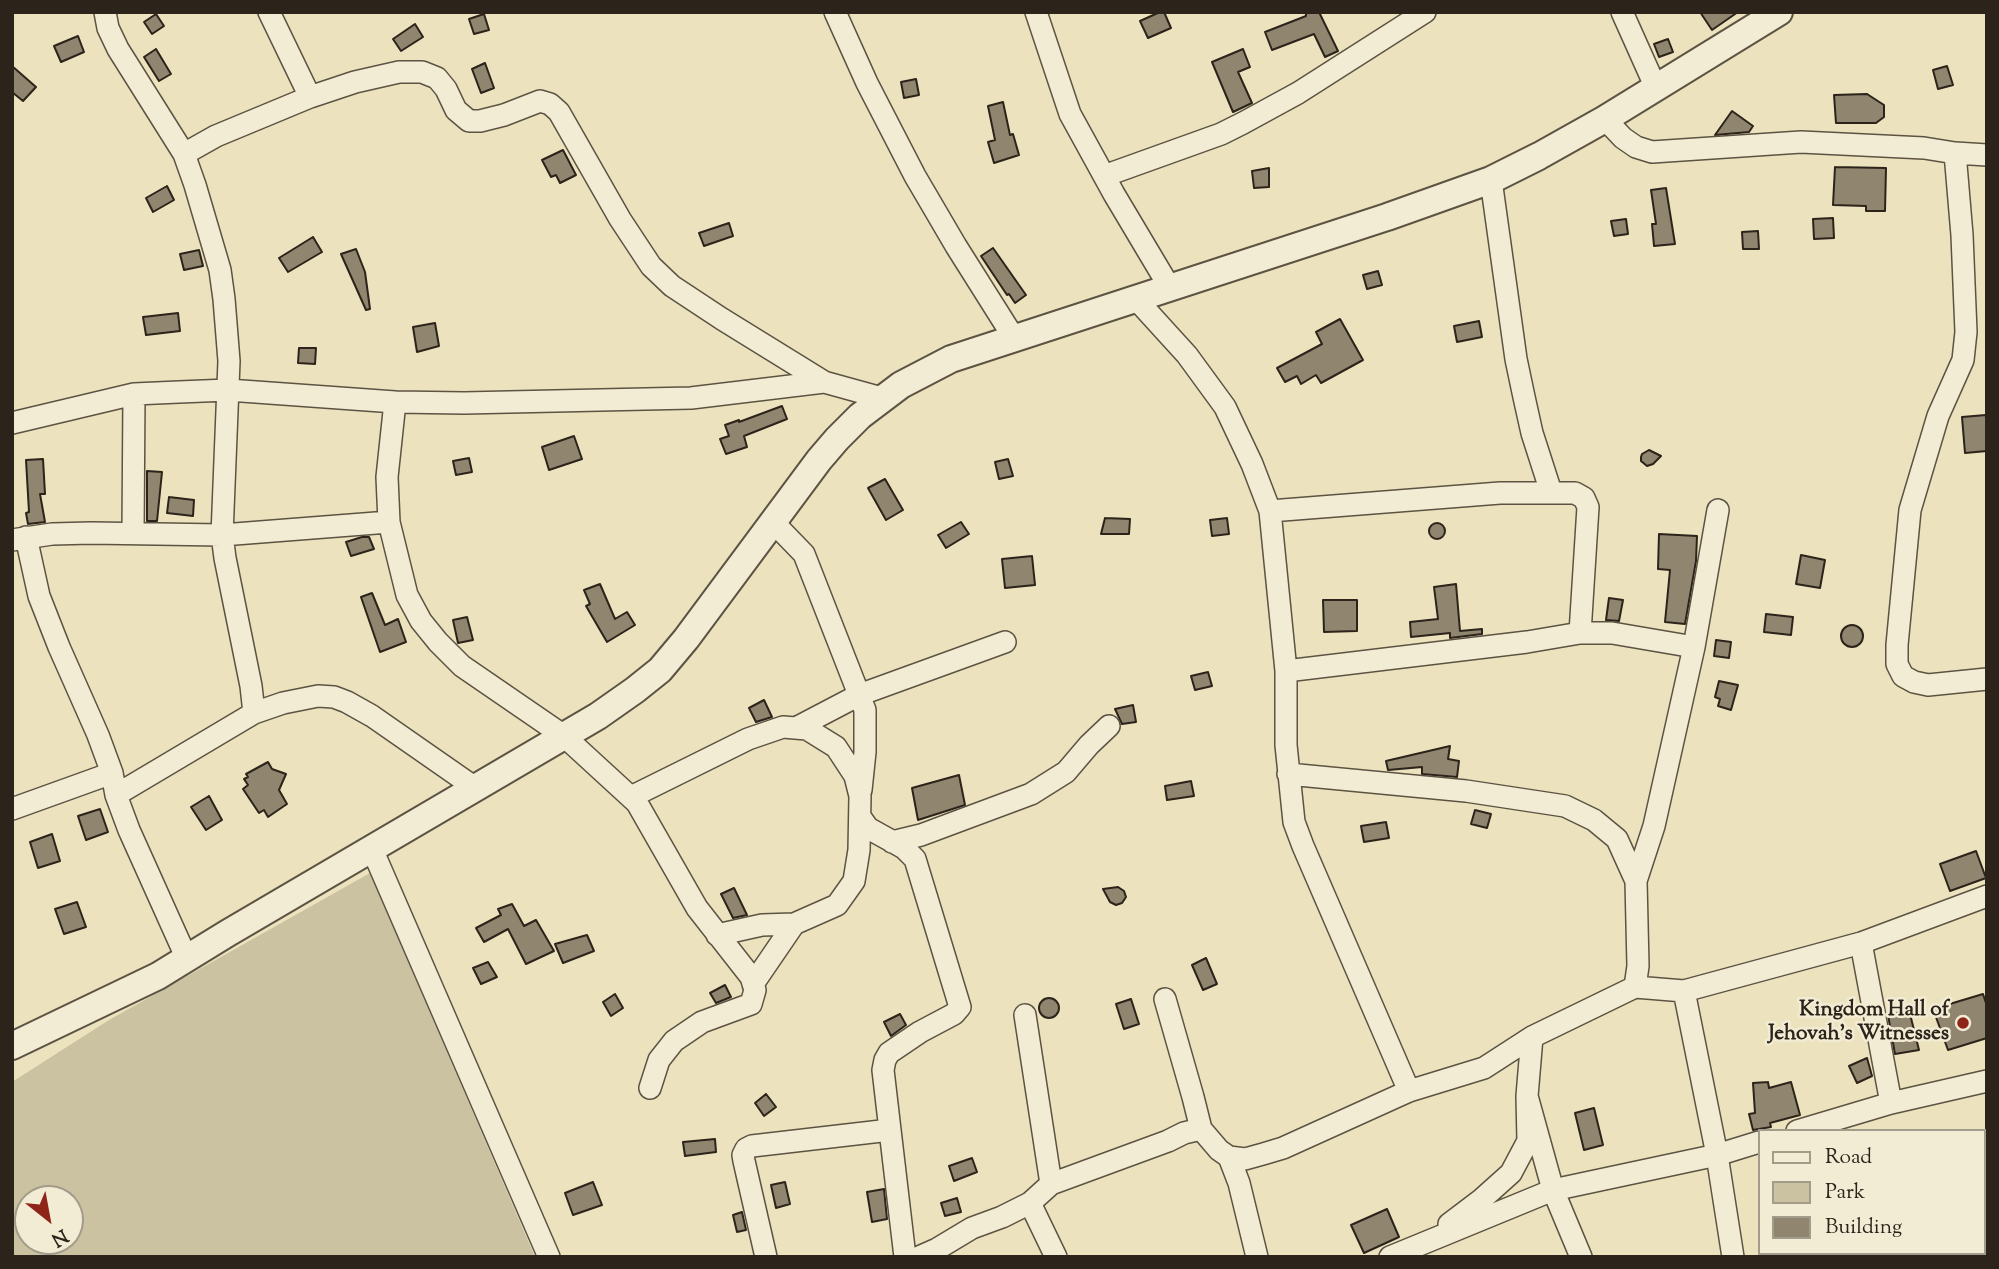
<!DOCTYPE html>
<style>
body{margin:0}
#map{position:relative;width:1999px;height:1269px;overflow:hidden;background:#ece2be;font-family:"Sorts Mill Goudy",serif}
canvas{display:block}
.frame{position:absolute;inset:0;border:14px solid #2c231a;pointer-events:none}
.legend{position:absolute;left:1758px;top:1129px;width:228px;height:126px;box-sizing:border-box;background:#f3ecd5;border:2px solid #a39c8a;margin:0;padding:9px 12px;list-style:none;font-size:21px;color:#2c231a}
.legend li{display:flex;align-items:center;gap:14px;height:35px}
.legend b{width:35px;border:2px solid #a39c8a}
.north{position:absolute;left:14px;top:1185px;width:70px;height:70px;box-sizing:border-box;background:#f3ecd5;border:2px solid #a39c8a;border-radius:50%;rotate:149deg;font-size:19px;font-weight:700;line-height:28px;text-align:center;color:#2c231a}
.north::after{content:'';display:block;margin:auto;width:24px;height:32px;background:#8f2418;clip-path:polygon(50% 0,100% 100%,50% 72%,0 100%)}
</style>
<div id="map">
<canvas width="1999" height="1269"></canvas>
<div class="frame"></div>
<ul class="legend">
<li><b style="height:9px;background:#f3ecd5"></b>Road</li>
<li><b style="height:19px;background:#cbc2a2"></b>Park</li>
<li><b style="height:19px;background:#90866f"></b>Building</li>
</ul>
<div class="north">N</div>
</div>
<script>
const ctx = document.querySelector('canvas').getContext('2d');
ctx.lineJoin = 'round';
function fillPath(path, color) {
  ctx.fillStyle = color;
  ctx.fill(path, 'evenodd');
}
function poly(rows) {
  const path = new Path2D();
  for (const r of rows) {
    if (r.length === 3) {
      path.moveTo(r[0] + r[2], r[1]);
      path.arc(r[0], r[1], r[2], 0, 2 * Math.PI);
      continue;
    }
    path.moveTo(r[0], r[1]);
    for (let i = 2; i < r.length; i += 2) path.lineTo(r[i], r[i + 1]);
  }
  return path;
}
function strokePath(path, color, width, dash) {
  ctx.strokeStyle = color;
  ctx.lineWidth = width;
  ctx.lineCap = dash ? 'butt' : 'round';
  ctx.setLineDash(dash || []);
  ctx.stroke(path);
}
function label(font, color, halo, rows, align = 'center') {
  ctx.font = font + ' "Sorts Mill Goudy",serif';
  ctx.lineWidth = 5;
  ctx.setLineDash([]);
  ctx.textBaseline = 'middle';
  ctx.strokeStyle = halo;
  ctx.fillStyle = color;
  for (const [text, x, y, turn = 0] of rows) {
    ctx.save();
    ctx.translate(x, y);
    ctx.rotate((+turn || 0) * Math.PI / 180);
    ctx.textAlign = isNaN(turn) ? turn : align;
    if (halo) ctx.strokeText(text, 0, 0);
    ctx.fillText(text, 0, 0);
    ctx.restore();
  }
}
fillPath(poly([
 [370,873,535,1257,12,1257,12,1082,109,1020],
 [28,1199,70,1199,70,1241,28,1241]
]), '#cbc2a2');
const building = poly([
 [1160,12,1164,12,1171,28,1148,38,1140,21,1160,12],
 [1306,12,1319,12,1338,51,1325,57,1314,34,1272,50,1265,32,1306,16,1306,12],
 [1700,12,1738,12,1712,30,1700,12],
 [156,14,164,26,152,34,144,22,156,14],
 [484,14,489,30,474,34,469,19,484,14],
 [415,24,423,37,401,51,393,39,415,24],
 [78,36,84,52,61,62,54,46,78,36],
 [1668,39,1673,52,1659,57,1654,44,1668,39],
 [156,49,171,74,159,81,144,57,156,49],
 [1243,49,1250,67,1238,72,1252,103,1233,112,1212,62,1243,49],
 [485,63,494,88,481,93,472,69,485,63],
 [12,66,36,87,23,101,12,92,12,66],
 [1947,66,1953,85,1938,89,1933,70,1947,66],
 [916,79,919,95,904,98,901,82,916,79],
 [1867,94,1884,105,1884,117,1876,123,1836,123,1834,95,1867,94],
 [1003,102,1010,135,1013,134,1019,155,994,163,988,142,995,140,988,106,1003,102],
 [1732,111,1753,126,1749,132,1715,135,1732,111],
 [563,150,576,175,560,183,556,175,551,177,542,160,563,150],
 [1835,167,1886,168,1885,211,1866,211,1866,206,1833,205,1835,167],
 [1269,168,1269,187,1254,188,1252,171,1269,168],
 [167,186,174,200,153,212,146,198,167,186],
 [1666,188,1675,244,1654,246,1652,224,1656,224,1651,190,1666,188],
 [1833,218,1834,238,1814,239,1813,219,1833,218],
 [1626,219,1628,234,1614,236,1611,221,1626,219],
 [729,223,733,236,704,246,699,233,729,223],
 [1758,231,1759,249,1743,249,1742,232,1758,231],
 [313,237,322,252,288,272,279,258,313,237],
 [993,248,1026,295,1015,303,1009,294,1007,295,981,256,993,248],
 [356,249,365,272,370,309,366,310,341,254,356,249],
 [199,250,203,266,184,270,180,254,199,250],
 [1378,271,1382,285,1367,289,1363,275,1378,271],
 [178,313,180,331,146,335,143,317,178,313],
 [1340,319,1363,360,1321,383,1316,375,1301,384,1297,376,1285,382,1277,368,1322,344,1316,332,1340,319],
 [1479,321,1482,337,1457,342,1454,326,1479,321],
 [435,323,439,346,417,352,413,327,435,323],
 [299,348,316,348,315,364,298,363,299,348],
 [782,406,787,419,744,436,747,447,726,454,720,439,729,436,725,425,739,420,739,422,782,406],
 [1986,415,1987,451,1965,453,1962,417,1986,415],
 [574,436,582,459,549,470,542,447,574,436],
 [1649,450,1661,456,1653,464,1647,466,1641,461,1641,457,1642,454,1649,450],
 [469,458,472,472,456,475,453,461,469,458],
 [43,459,45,494,40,494,45,522,28,524,26,513,29,512,26,460,43,459],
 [1008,459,1013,476,999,479,995,462,1008,459],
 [147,471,162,472,157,521,147,521,147,471],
 [885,479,903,510,886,520,868,488,885,479],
 [169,497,194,500,193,516,167,513,169,497],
 [1105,518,1130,519,1129,534,1101,534,1105,518],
 [1227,518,1229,534,1212,536,1210,520,1227,518],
 [961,522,969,534,946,548,938,535,961,522],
 [1437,531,8],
 [1659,534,1697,536,1696,561,1685,624,1665,622,1670,570,1658,569,1659,534],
 [362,537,369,537,374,549,351,556,346,542,362,537],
 [1801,555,1825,560,1820,588,1796,584,1801,555],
 [1032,556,1035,585,1005,588,1002,559,1032,556],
 [600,584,615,619,627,612,635,625,607,642,586,606,590,604,584,590,600,584],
 [1456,584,1460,631,1482,629,1482,634,1450,638,1450,633,1411,637,1410,622,1438,619,1434,587,1456,584],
 [372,593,385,625,398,619,406,642,380,652,361,597,372,593],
 [1609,598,1623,600,1619,621,1606,620,1609,598],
 [1323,600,1357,600,1357,631,1324,632,1323,600],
 [1766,614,1793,617,1791,635,1764,632,1766,614],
 [467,617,473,640,458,643,453,620,467,617],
 [1852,636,11],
 [1716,640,1731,642,1729,658,1714,656,1716,640],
 [1208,672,1212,686,1195,690,1191,676,1208,672],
 [1719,681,1738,685,1731,710,1718,706,1720,699,1715,697,1719,681],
 [764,700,772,717,756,722,749,708,764,700],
 [1133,705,1136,722,1122,724,1115,709,1133,705],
 [1450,746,1448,759,1459,761,1457,777,1422,774,1422,767,1388,770,1386,761,1450,746],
 [268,762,272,769,286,774,279,790,287,804,268,817,264,810,259,813,243,789,248,785,244,779,248,777,246,774,268,762],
 [959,775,965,805,918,820,912,788,959,775],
 [1191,781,1194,796,1167,800,1165,786,1191,781],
 [209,796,222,820,206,830,191,807,209,796],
 [100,809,108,832,86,840,78,816,100,809],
 [1475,810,1491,814,1487,828,1471,824,1475,810],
 [1386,822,1389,838,1364,842,1361,826,1386,822],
 [52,834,60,861,38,868,30,842,52,834],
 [1976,851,1986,878,1950,891,1940,864,1976,851],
 [1118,887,1124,891,1126,897,1122,903,1116,905,1110,902,1103,889,1118,887],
 [734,888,747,915,733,918,721,894,734,888],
 [77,902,86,927,64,934,55,909,77,902],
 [512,904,524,926,536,920,554,951,526,964,508,929,484,942,476,928,501,915,498,909,512,904],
 [587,935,594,951,563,963,555,944,587,935],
 [1206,958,1217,984,1203,990,1192,965,1206,958],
 [488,962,497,977,481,984,473,968,488,962],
 [725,985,731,997,716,1003,710,993,725,985],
 [615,994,623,1008,611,1016,603,1002,615,994],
 [1983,994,1987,1006,1987,1038,1948,1050,1933,1009,1983,994],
 [1049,1008,10],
 [1131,999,1139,1024,1124,1029,1116,1004,1131,999],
 [1909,1010,1919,1050,1895,1054,1888,1015,1909,1010],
 [900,1014,906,1025,891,1036,884,1022,900,1014],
 [1867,1058,1872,1076,1857,1083,1849,1066,1867,1058],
 [1768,1082,1769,1088,1791,1082,1800,1115,1770,1123,1771,1127,1753,1130,1749,1114,1755,1113,1753,1083,1768,1082],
 [766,1094,776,1107,764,1116,755,1103,766,1094],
 [1594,1108,1603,1145,1584,1150,1575,1113,1594,1108],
 [715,1139,716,1152,685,1156,683,1142,715,1139],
 [972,1158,977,1172,954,1181,949,1166,972,1158],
 [593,1182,602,1205,573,1215,565,1193,593,1182],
 [785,1182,790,1204,776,1208,771,1185,785,1182],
 [884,1189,887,1219,872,1222,867,1192,884,1189],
 [957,1198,961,1212,945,1216,941,1203,957,1198],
 [1387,1209,1399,1237,1364,1253,1351,1225,1387,1209],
 [742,1212,746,1230,737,1232,733,1215,742,1212]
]);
fillPath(building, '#90866f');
strokePath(building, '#2c231a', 2);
const minor = poly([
 [105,12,108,28,118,49,184,154,195,185,220,270,224,299,229,361,222,535,225,558,251,686,254,713],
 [269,12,310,97],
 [835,12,867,83,915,176,956,246,1014,338],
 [1036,12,1070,114,1114,194,1170,288],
 [1622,12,1656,88],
 [1605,119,1623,138,1636,147,1652,152,1801,142,1924,148,1955,153,1987,155],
 [1955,153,1962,235,1966,332,1963,360,1938,416,1910,510,1897,645,1897,664,1903,676,1914,682,1928,685,1987,679],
 [184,154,216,136,310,97,355,82,399,72,422,72,437,78,446,89,456,110,469,121,480,121,504,115,540,101,550,104,559,112,620,219,651,266,672,286,722,319,824,382,882,398],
 [1104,176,1221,134,1243,123,1298,93,1425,12],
 [1491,180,1516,359,1524,397,1532,433,1551,492],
 [1136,299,1187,355,1225,407,1252,464,1270,511,1286,671,1286,745,1294,822,1303,846,1409,1091],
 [12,423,134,394,179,392,228,390,395,402,464,403,691,398,824,382],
 [1270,511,1500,493,1575,493,1584,498,1588,507,1580,633],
 [389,522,407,595,421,621,438,642,462,666,564,736,637,803,697,908,751,977,755,990,751,1004,702,1022,674,1041,659,1060,650,1088],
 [773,522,804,554,865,710,865,752,861,790],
 [133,533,134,394],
 [26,537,39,596,59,647,98,735,112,773,116,795,129,830,187,959],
 [12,540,52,534,91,533,222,535,389,522,387,477,395,402],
 [1286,671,1527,642,1580,633,1612,633,1694,647],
 [796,728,859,695,1005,642],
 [1288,774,1466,791,1565,806,1594,820,1617,839,1636,881],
 [116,795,254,713,283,703,318,696,334,697,347,702,372,716,474,787],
 [631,797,748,739,783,727,807,729,836,747,855,776,860,796,859,850,854,881,837,905,794,924,753,984],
 [12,809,112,773],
 [861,818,868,828,904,848,915,859,960,1007,954,1014,920,1032,889,1053,885,1060,883,1070,890,1130,905,1257],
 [892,842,921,835,1031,794,1066,772,1089,745,1109,726],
 [372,849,549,1257],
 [717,935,762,925,794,924],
 [1861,943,1891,1103],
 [1635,987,1638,966,1636,881,1654,826,1694,647,1718,510],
 [1684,991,1717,1155,1733,1257],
 [1165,999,1193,1097,1201,1129],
 [1025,1015,1051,1184],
 [1532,1037,1527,1096,1553,1190,1581,1257],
 [1797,1131,1891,1103,1987,1081],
 [1229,1157,1239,1183,1257,1257],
 [1030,1203,1056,1257],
 [1449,1224,1482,1199,1511,1173,1528,1141,1527,1096],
 [766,1257,744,1161,743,1155,746,1149,752,1146,890,1130],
 [919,1257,937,1249,972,1228,1002,1217,1030,1203,1051,1184,1168,1141,1184,1133,1201,1129,1219,1150,1229,1157,1245,1159,1263,1154,1283,1148,1409,1091,1484,1068,1532,1037,1635,987,1684,991,1861,943,1987,896],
 [1390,1257,1553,1190,1717,1155,1759,1142]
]);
const tertiary = poly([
 [12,1046,158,976,228,933,598,716,635,690,660,670,686,639,819,460,837,439,860,416,901,385,951,359,1387,217,1491,180,1539,156,1605,119,1779,12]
]);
strokePath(minor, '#5c5343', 24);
strokePath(tertiary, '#5c5343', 30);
strokePath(minor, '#f3ecd5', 21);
strokePath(tertiary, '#f3ecd5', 26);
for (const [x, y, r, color] of [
 [1963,1023,7,"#8f2418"]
]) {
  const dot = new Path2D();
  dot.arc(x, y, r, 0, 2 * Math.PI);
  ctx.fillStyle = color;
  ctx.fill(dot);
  strokePath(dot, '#f3ecd5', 2.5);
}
label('bold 21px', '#2c231a', '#f3ecd5', [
 ["Kingdom Hall of",1949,1011],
 ["Jehovah's Witnesses",1949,1035]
], 'right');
</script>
